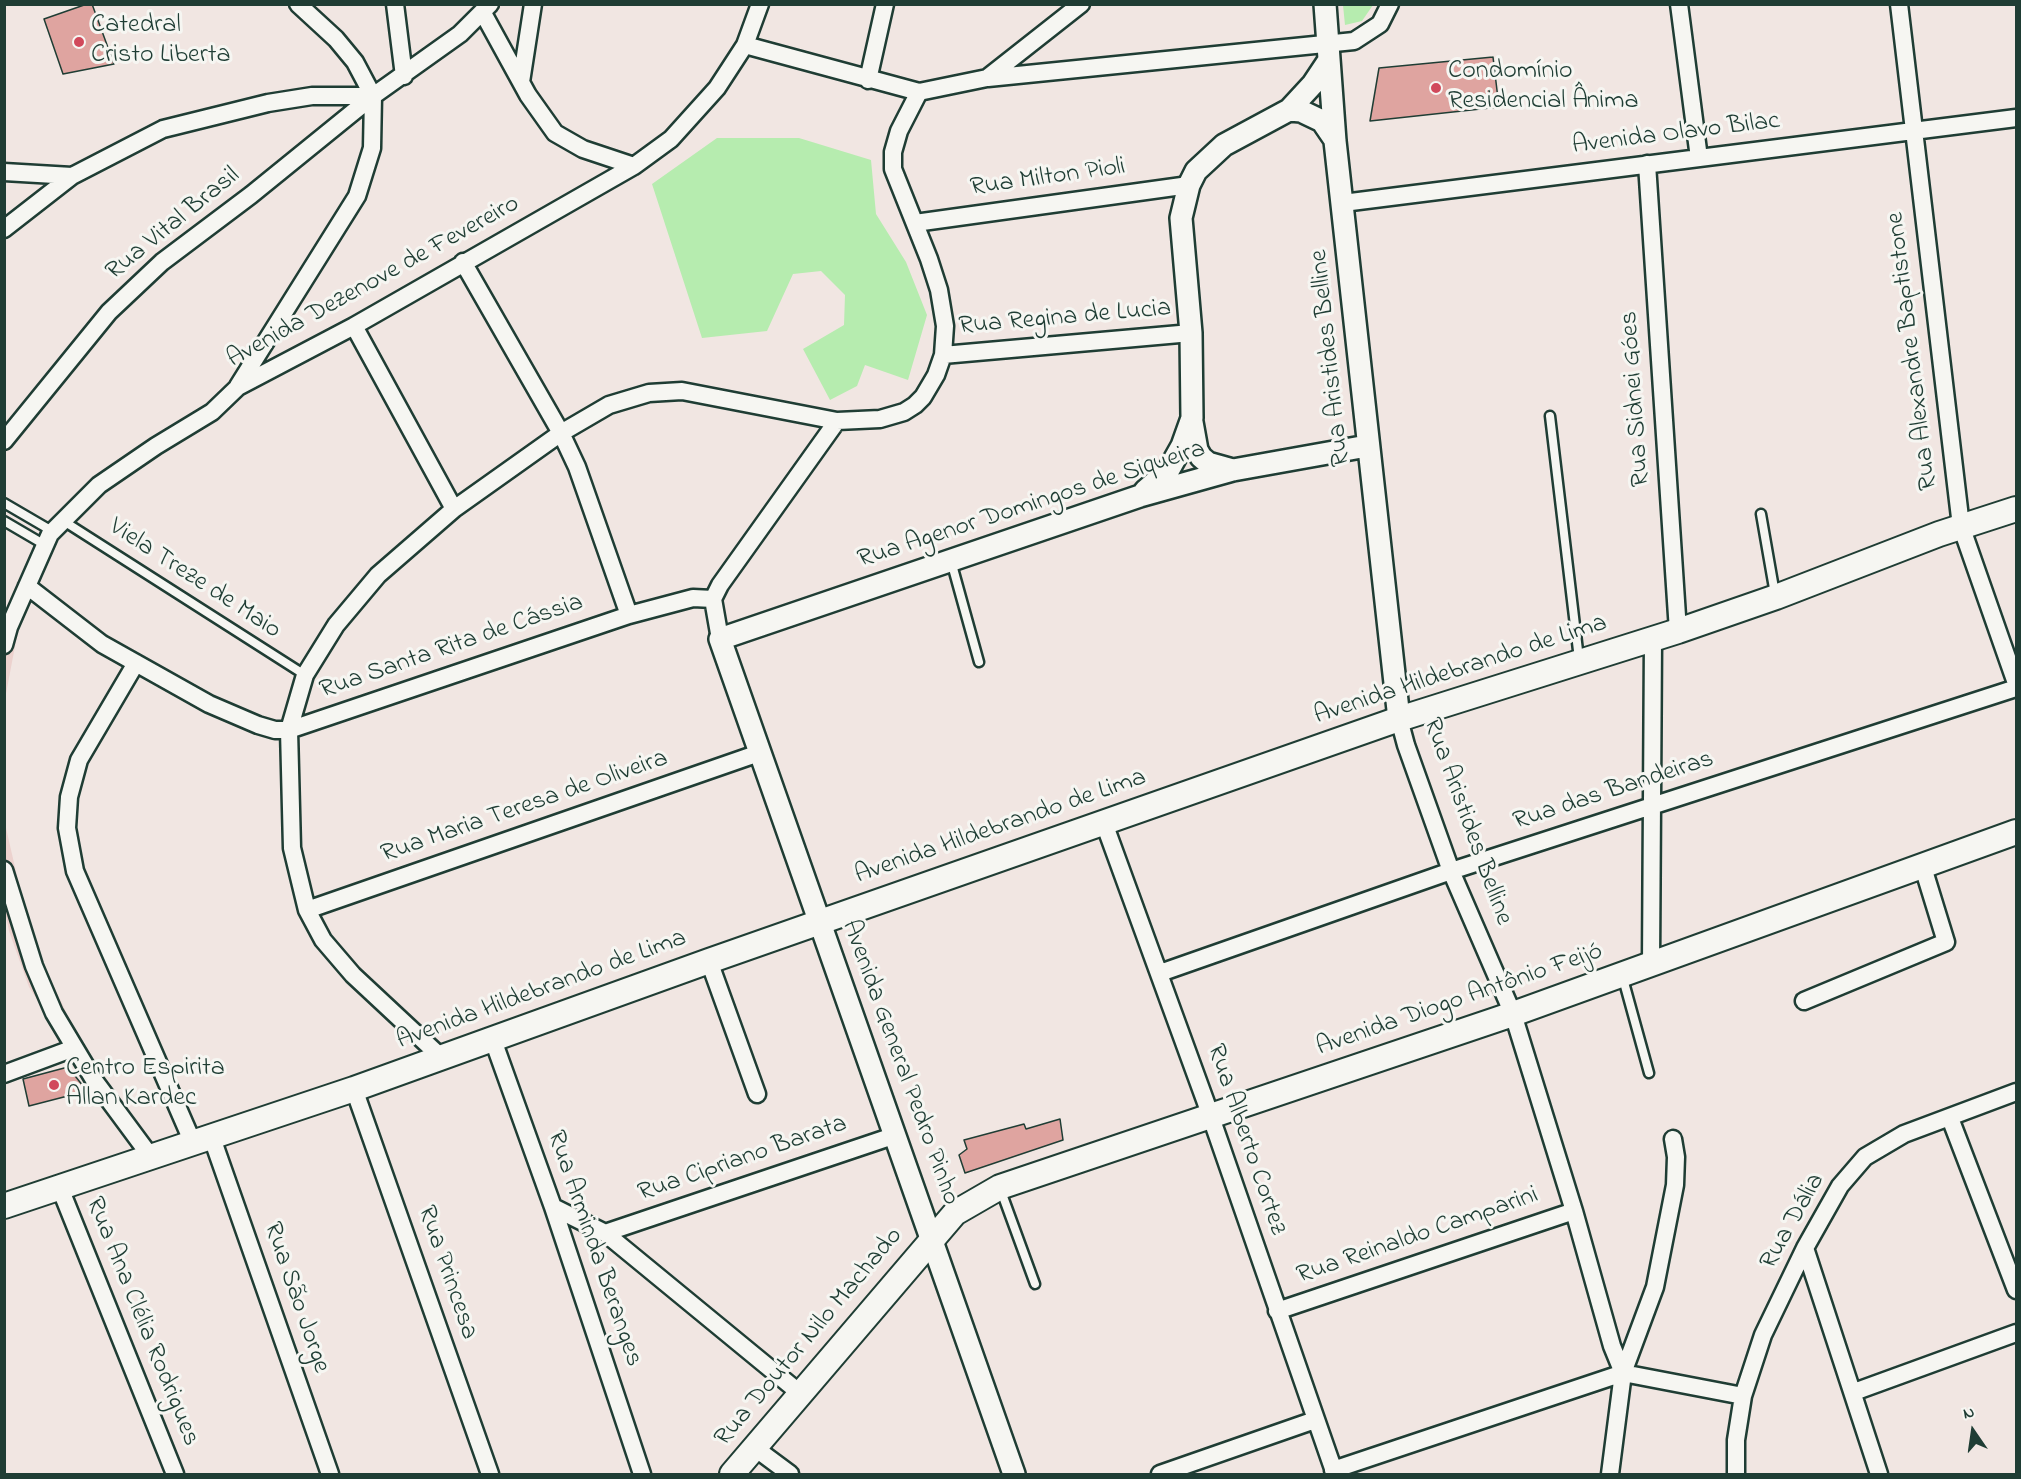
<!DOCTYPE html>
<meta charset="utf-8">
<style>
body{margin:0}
#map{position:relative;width:2021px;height:1479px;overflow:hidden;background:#f1e6e2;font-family:"Indie Flower",sans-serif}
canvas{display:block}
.frame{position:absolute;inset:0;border:6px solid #1f3d34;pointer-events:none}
.north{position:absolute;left:1943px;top:1401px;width:60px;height:60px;-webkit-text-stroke:4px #f6f6f2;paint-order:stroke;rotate:347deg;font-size:16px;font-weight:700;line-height:24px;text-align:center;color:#1f3d34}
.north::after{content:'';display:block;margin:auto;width:21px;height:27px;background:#1f3d34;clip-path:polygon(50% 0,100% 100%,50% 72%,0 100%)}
</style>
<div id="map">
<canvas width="2021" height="1479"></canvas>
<div class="frame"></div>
<div class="north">N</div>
</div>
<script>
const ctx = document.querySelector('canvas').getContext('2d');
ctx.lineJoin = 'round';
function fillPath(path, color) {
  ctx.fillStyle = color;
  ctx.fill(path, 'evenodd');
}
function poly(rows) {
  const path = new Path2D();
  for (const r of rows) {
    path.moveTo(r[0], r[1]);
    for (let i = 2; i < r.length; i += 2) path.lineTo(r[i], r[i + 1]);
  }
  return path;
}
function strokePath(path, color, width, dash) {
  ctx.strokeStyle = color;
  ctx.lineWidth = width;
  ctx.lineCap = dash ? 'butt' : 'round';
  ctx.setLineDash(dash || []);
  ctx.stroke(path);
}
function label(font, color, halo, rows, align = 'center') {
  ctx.font = font + ' "Indie Flower",sans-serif';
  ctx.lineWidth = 6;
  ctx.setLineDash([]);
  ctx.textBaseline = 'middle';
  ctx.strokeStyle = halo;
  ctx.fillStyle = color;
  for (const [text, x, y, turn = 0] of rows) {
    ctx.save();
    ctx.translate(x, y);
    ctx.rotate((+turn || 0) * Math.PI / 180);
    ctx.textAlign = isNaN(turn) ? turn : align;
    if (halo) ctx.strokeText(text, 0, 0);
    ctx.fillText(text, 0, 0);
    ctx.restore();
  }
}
fillPath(poly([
 [33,550,49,559,20,620,5,699,5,618],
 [4,803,6,828,31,937,73,1027,62,1039,29,987,9,931,4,906]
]), '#ecd2ce');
fillPath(poly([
 [1343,5,1343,4,1373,5,1362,21,1345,25],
 [717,138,799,138,871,160,876,214,906,262,927,315,908,380,865,365,857,386,830,400,803,349,844,325,845,295,821,271,793,274,767,331,702,338,652,184]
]), '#b6ecaf');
const building = poly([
 [87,4,92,4,114,64,63,74,44,19,87,4],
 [1493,57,1499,107,1370,121,1379,68,1493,57],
 [68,1067,87,1091,29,1106,23,1079,68,1067],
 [1060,1119,1063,1140,965,1173,959,1155,967,1149,964,1140,1024,1124,1026,1129,1060,1119]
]);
fillPath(building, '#dfa4a0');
strokePath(building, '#1f3d34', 1.5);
const service = poly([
 [1550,416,1579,659],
 [4,503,52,531],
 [1761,514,1775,594],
 [62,520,305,675],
 [4,521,45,545],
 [951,561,979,662],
 [1622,975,1649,1073],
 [1001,1191,1035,1284]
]);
const minor = poly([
 [395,4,404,76],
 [1679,4,1699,158],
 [1899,4,1961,526,2016,683],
 [483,13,528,95,555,133,583,149,634,166],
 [745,45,919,92],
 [988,78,1354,41,1380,24,1390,4],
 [868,80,885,4],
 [521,82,533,4],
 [1647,164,1678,631],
 [4,172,72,176],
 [1343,203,2016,118],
 [915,223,1189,185],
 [4,229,72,176,163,129,268,103,312,96,373,96],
 [463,262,561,433,577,467,629,615],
 [354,326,454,509],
 [943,355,1191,333],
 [238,386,357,196,372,148,373,96,355,62,336,39,298,4],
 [4,441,109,312,162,262,251,195,373,96,460,34,490,4],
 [27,586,102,644,209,704,258,725,275,730,289,730,629,615,693,598,713,599],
 [713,599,720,585,837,421],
 [713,599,720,639],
 [4,645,9,627,50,534,99,485,156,446,212,412,238,387,354,326,634,166,671,139,717,88,745,45,760,4],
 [136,663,79,760,69,797,67,828,75,871,193,1143],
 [1399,719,1406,745,1451,871,1513,1014,1574,1211,1612,1346,1623,1373,1610,1474],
 [1104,823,1205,1100,1335,1474],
 [4,870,34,966,54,1013,94,1080,151,1157],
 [307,910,759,753],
 [709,961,757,1094],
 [1651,964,1653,639],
 [1160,973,1451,871,2016,688],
 [1804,1001,1946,942,1922,864],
 [493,1040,553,1207,642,1474],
 [442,1058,353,975,323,940,307,910,292,848,289,730,305,675,336,625,378,575,454,509,561,433,609,405,649,393,682,391,837,421,880,419,904,412,915,405,923,397,936,375,943,355,945,326,939,290,929,259,893,169,893,152,899,131,919,92,987,78,1081,4],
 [4,1074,74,1048],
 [354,1089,490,1474],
 [1950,1118,2016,1290],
 [212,1138,330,1474],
 [60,1188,175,1474],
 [553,1207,605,1233,801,1394],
 [605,1233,896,1135],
 [1805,1248,1879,1474],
 [1277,1311,1574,1211],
 [1623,1373,1655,1287,1675,1185,1676,1157,1673,1139],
 [1854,1392,2016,1333],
 [755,1448,790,1474],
 [1333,1470,1623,1373,1743,1396],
 [1160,1474,1315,1420],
 [1736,1474,1736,1440,1743,1396,1763,1335,1805,1248,1840,1186,1865,1157,1904,1134,2016,1092]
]);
const tertiary = poly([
 [1325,4,1335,141,1399,719],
 [1289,110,1301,111,1322,121,1335,140],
 [1192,422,1197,450,1201,457,1208,463,1233,470],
 [1145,491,1168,471,1182,446,1192,418,1191,333,1181,218,1189,185,1196,171,1224,145,1289,110,1313,84,1329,60],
 [1014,1474,720,639,1140,496,1233,470,1367,446]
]);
const secondary = poly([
 [4,1206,354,1089,709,961,1399,719,1678,631,1776,597,1939,534,2016,509],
 [732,1474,955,1213,1000,1187,1513,1014,2016,832]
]);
strokePath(service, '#1f3d34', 13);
strokePath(minor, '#1f3d34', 21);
strokePath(tertiary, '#1f3d34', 26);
strokePath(secondary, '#1f3d34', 28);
strokePath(service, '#f6f6f2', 8);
strokePath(minor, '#f6f6f2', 16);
strokePath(tertiary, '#f6f6f2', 21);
strokePath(secondary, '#f6f6f2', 24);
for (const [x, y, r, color] of [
 [79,42,6,"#d1495b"],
 [1436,88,6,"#d1495b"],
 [54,1085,6,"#d1495b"]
]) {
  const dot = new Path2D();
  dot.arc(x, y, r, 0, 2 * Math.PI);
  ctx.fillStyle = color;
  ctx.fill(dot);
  strokePath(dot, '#f6f6f2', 2);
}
label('26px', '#1f3d34', '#f6f6f2', [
 ["Catedral",91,27],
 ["Cristo Liberta",91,57],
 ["Condomínio",1448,73],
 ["Residencial Ânima",1448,103],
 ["Centro Espirita",66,1070],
 ["Allan Kardec",66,1100]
], 'left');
label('26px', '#1f3d34', '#f6f6f2', [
 ["Avenida Olavo Bilac",1676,135,-7],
 ["Rua Milton Pioli",1048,179,-8],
 ["Rua Vital Brasil",174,225,-39],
 ["Avenida Dezenove de Fevereiro",374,283,-29],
 ["Rua Regina de Lucia",1065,319,-5],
 ["Rua Alexandre Baptistone",1914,351,-97],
 ["Rua Aristides Belline",1332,358,-96],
 ["Rua Sidnei Góes",1637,399,-94],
 ["Rua Agenor Domingos de Siqueira",1032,506,-18],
 ["Viela Treze de Maio",194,580,33],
 ["Rua Santa Rita de Cássia",452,648,-19],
 ["Avenida Hildebrando de Lima",1461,671,-18],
 ["Rua das Bandeiras",1614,792,-18],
 ["Rua Maria Teresa de Oliveira",525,808,-19],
 ["Rua Aristides Belline",1466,822,70],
 ["Avenida Hildebrando de Lima",1001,828,-19],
 ["Avenida Hildebrando de Lima",542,991,-20],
 ["Avenida Diogo Antônio Feijó",1460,1001,-19],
 ["Avenida General Pedro Pinho",899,1063,70],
 ["Rua Alberto Cortez",1245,1140,71],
 ["Rua Cipriano Barata",743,1160,-19],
 ["Rua Dália",1794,1222,-61],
 ["Rua Reinaldo Camparini",1418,1237,-19],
 ["Rua Arminda Beranges",593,1249,71],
 ["Rua Princesa",446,1273,71],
 ["Rua São Jorge",295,1298,71],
 ["Rua Ana Clélia Rodrigues",141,1322,68],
 ["Rua Doutor Nilo Machado",810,1338,-50]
]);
</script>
